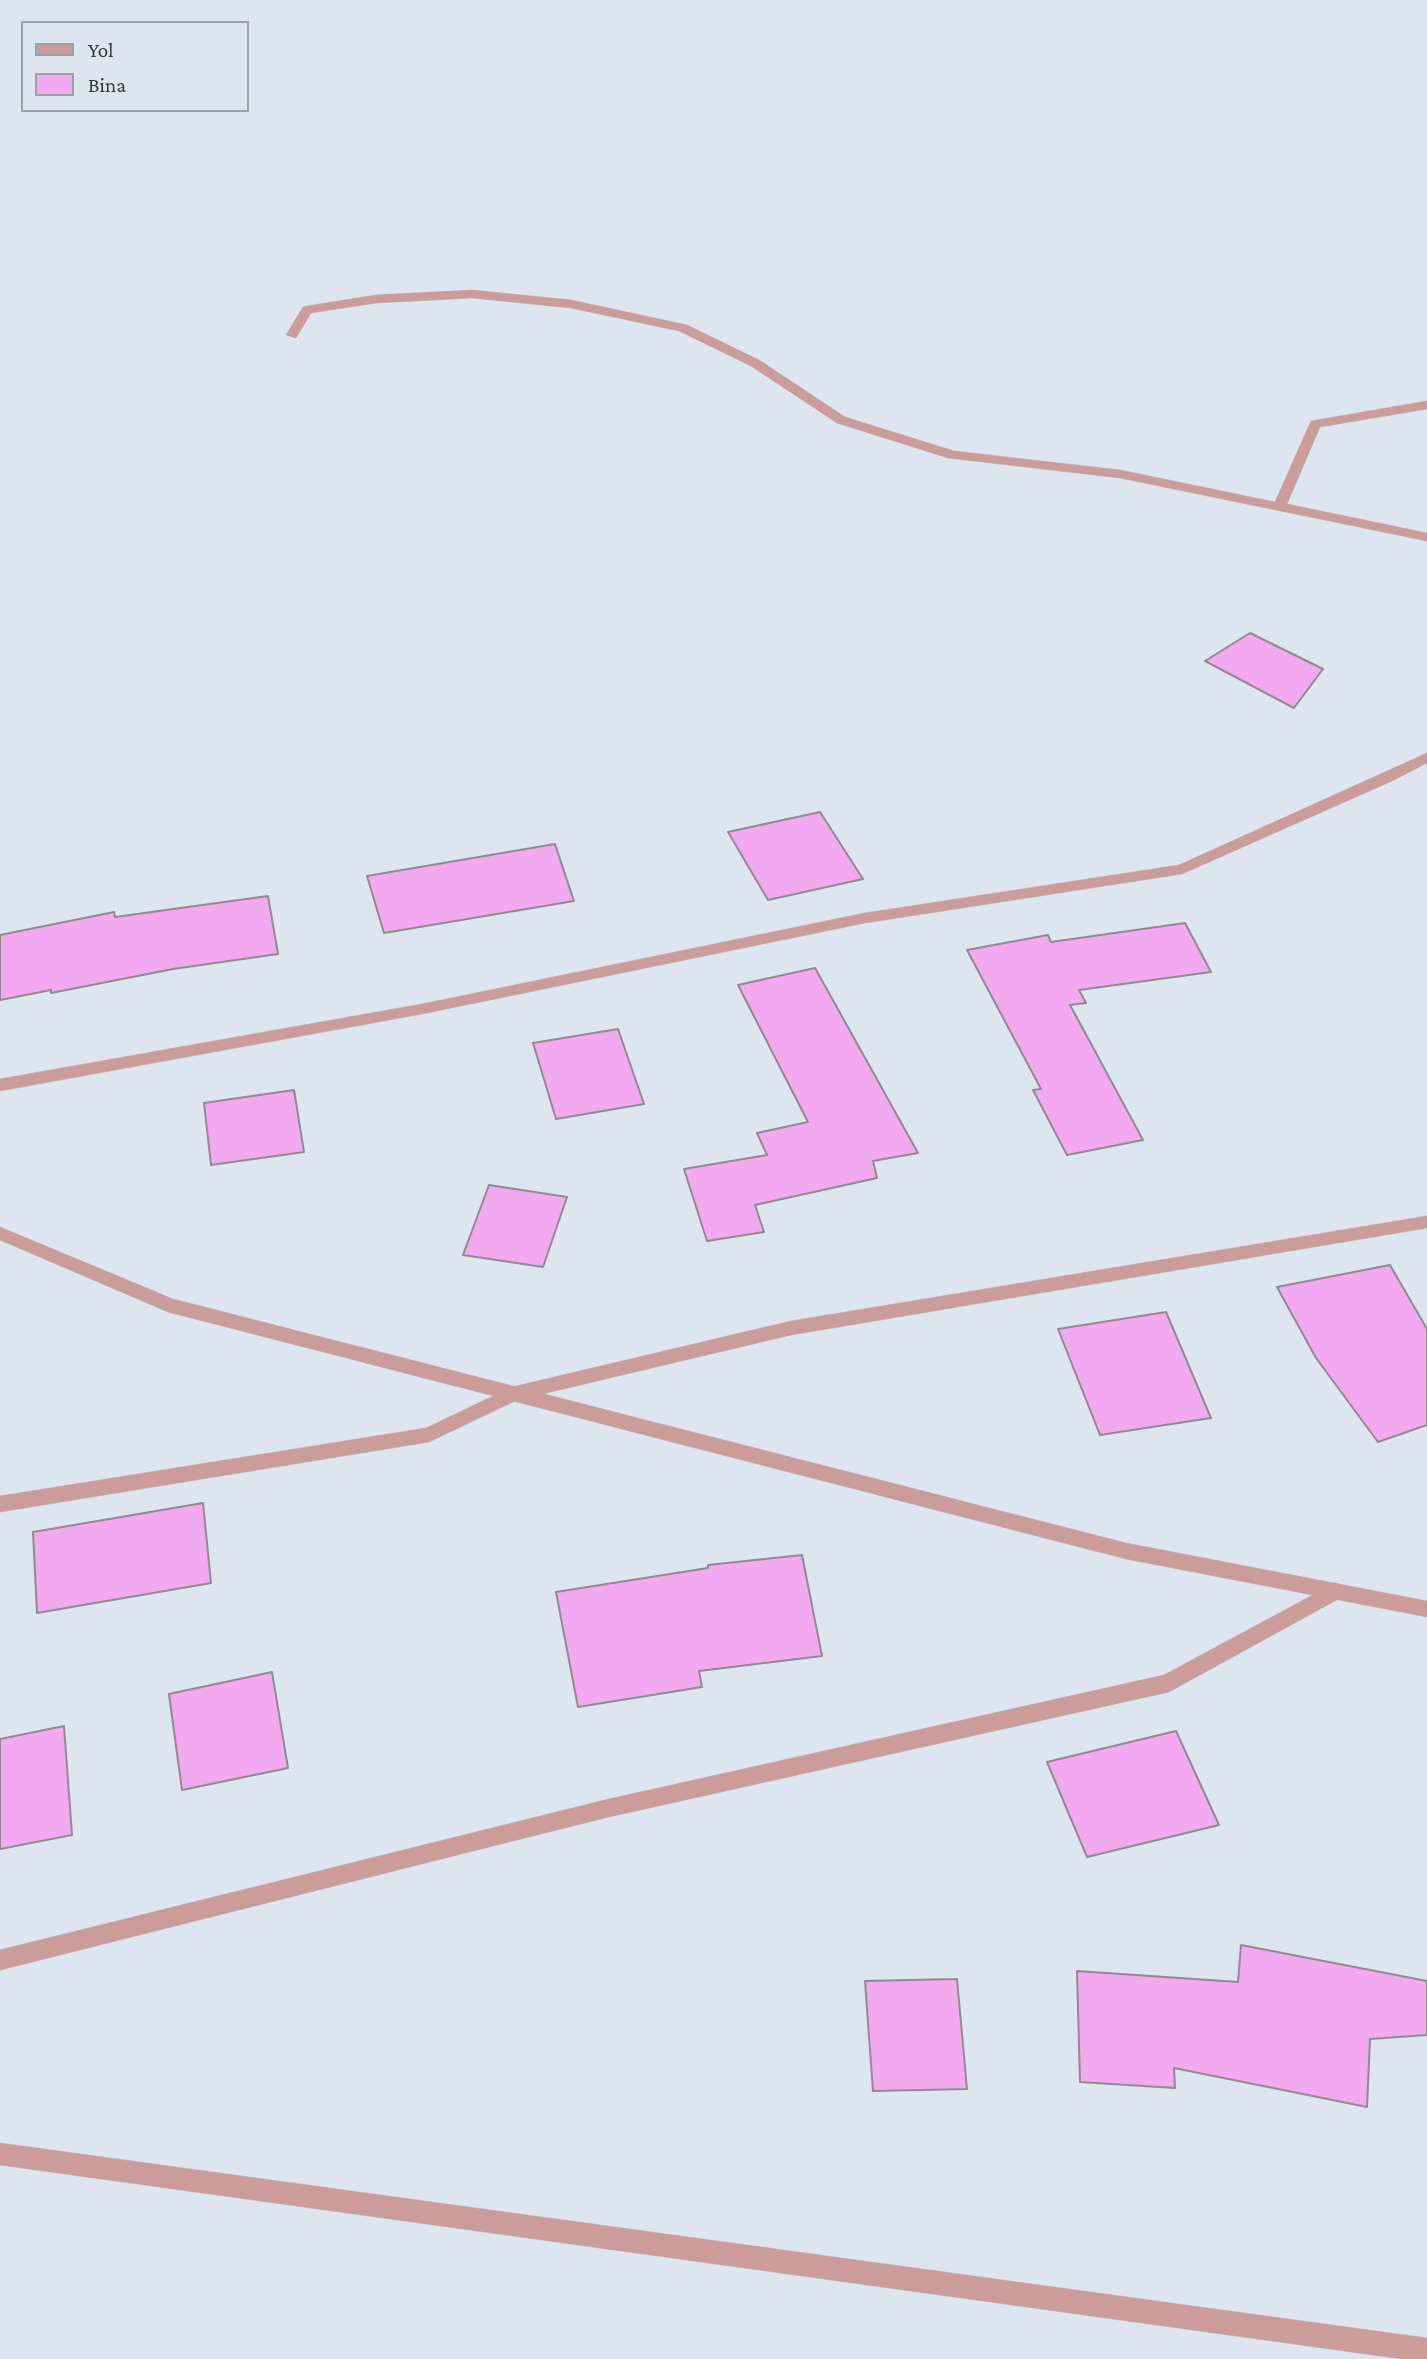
<!DOCTYPE html>
<style>
body{margin:0}
#map{position:relative;width:1427px;height:2359px;overflow:hidden;background:#dde5ee;font-family:"Crimson Pro",serif}
canvas{display:block}
.legend{position:absolute;left:21px;top:21px;width:228px;height:91px;box-sizing:border-box;background:#dde5ee;border:2px solid #9ba1a7;margin:0;padding:9px 12px;list-style:none;font-size:21px;color:#373a3d}
.legend li{display:flex;align-items:center;gap:14px;height:35px}
.legend b{width:35px;border:2px solid #9ba1a7}
</style>
<div id="map">
<canvas width="1427" height="2359"></canvas>
<ul class="legend">
<li><b style="height:9px;background:#cb9c9a"></b>Yol</li>
<li><b style="height:19px;background:#f2a9ef"></b>Bina</li>
</ul>
</div>
<script>
const ctx = document.querySelector('canvas').getContext('2d');
ctx.lineJoin = 'round';
function fillPath(path, color) {
  ctx.fillStyle = color;
  ctx.fill(path, 'evenodd');
}
function poly(rows) {
  const path = new Path2D();
  for (const r of rows) {
    path.moveTo(r[0], r[1]);
    for (let i = 2; i < r.length; i += 2) path.lineTo(r[i], r[i + 1]);
  }
  return path;
}
function strokePath(path, color, width, dash) {
  ctx.strokeStyle = color;
  ctx.lineWidth = width;
  ctx.lineCap = dash ? 'butt' : 'round';
  ctx.setLineDash(dash || []);
  ctx.stroke(path);
}
const building = poly([
 [1250,633,1323,669,1294,708,1205,661,1250,633],
 [820,812,863,879,768,900,728,832,820,812],
 [555,844,574,901,384,933,367,876,555,844],
 [268,896,278,954,173,969,51,993,51,990,0,1000,0,935,114,912,115,917,268,896],
 [1185,923,1211,972,1079,990,1086,1003,1070,1005,1143,1140,1067,1155,1033,1090,1041,1089,967,950,1048,935,1051,942,1185,923],
 [815,968,918,1153,873,1161,877,1178,755,1205,764,1232,707,1241,684,1169,767,1155,757,1133,808,1122,738,985,815,968],
 [618,1029,644,1104,556,1119,533,1043,618,1029],
 [294,1090,304,1152,211,1165,204,1103,294,1090],
 [489,1185,567,1197,543,1267,463,1255,489,1185],
 [1390,1265,1427,1329,1427,1425,1378,1442,1316,1358,1277,1287,1390,1265],
 [1166,1312,1211,1418,1100,1435,1058,1329,1166,1312],
 [203,1503,211,1583,37,1613,33,1532,203,1503],
 [802,1555,822,1656,699,1671,702,1687,578,1707,556,1592,708,1568,708,1565,802,1555],
 [272,1672,288,1768,182,1790,169,1694,272,1672],
 [64,1726,72,1835,0,1849,0,1739,64,1726],
 [1176,1731,1219,1825,1087,1857,1047,1762,1176,1731],
 [1241,1945,1427,1981,1427,2035,1370,2039,1367,2107,1174,2068,1175,2088,1080,2082,1077,1971,1238,1982,1241,1945],
 [957,1979,967,2089,873,2091,865,1981,957,1979]
]);
fillPath(building, '#f2a9ef');
strokePath(building, '#928a91', 2);
const minor = poly([
 [472,290,571,300,687,325,759,360,845,417,954,451,1120,470,1275,502,1311,421,1427,401,1427,409,1320,427,1287,504,1427,533,1427,541,1120,478,948,458,837,423,751,366,679,331,571,308,472,298,376,303,311,313,296,338,286,335,303,307,307,306,376,295,472,290],
 [1427,753,1427,763,1392,781,1182,874,865,923,422,1014,0,1091,0,1079,422,1004,865,913,1179,865,1427,753],
 [1427,1216,1427,1228,791,1335,517,1400,429,1442,0,1512,0,1496,426,1428,512,1387,791,1321,1427,1216],
 [1335,1583,1342,1585,1345,1591,1342,1597,1169,1692,609,1817,0,1970,0,1950,609,1799,1164,1675,1335,1583],
 [0,2143,1427,2338,1427,2359,1402,2359,0,2165,0,2143]
]);
const tertiary = poly([
 [0,1227,173,1299,1126,1543,1427,1601,1427,1617,1126,1559,168,1312,0,1240,0,1227]
]);
strokePath(minor, '#bcc3cb', 1);
strokePath(tertiary, '#bcc3cb', 1);
fillPath(minor, '#cb9c9a');
fillPath(tertiary, '#cb9c9a');
</script>
